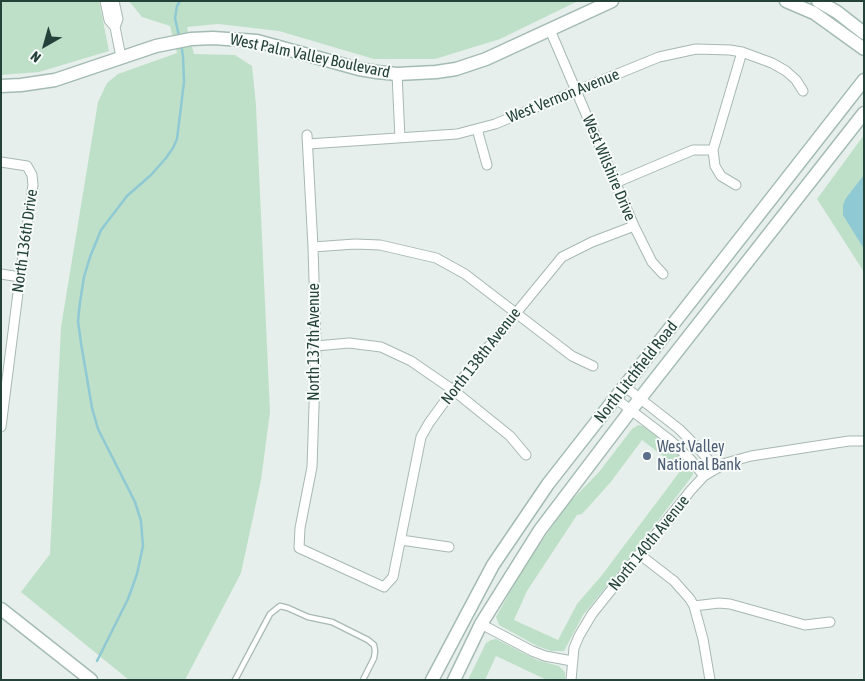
<!DOCTYPE html>
<style>
body{margin:0}
#map{position:relative;width:865px;height:681px;overflow:hidden;background:#e6efeb;font-family:"Asap Condensed",sans-serif}
canvas{display:block}
.frame{position:absolute;inset:0;border:2px solid #24423a;pointer-events:none}
.north{position:absolute;left:20px;top:20px;width:50px;height:50px;-webkit-text-stroke:4px #f7fbf9;paint-order:stroke;rotate:218deg;font-size:14px;font-weight:700;line-height:20px;text-align:center;color:#24423a}
.north::after{content:'';display:block;margin:auto;width:18px;height:22px;background:#24423a;clip-path:polygon(50% 0,100% 100%,50% 72%,0 100%)}
</style>
<div id="map">
<canvas width="865" height="681"></canvas>
<div class="frame"></div>
<div class="north">N</div>
</div>
<script>
const ctx = document.querySelector('canvas').getContext('2d');
ctx.lineJoin = 'round';
function fillPath(path, color) {
  ctx.fillStyle = color;
  ctx.fill(path, 'evenodd');
}
function poly(rows) {
  const path = new Path2D();
  for (const r of rows) {
    path.moveTo(r[0], r[1]);
    for (let i = 2; i < r.length; i += 2) path.lineTo(r[i], r[i + 1]);
  }
  return path;
}
function strokePath(path, color, width, dash) {
  ctx.strokeStyle = color;
  ctx.lineWidth = width;
  ctx.lineCap = dash ? 'butt' : 'round';
  ctx.setLineDash(dash || []);
  ctx.stroke(path);
}
function label(font, color, halo, rows, align = 'center') {
  ctx.font = font + ' "Asap Condensed",sans-serif';
  ctx.lineWidth = 4;
  ctx.setLineDash([]);
  ctx.textBaseline = 'middle';
  ctx.strokeStyle = halo;
  ctx.fillStyle = color;
  for (const [text, x, y, turn = 0] of rows) {
    ctx.save();
    ctx.translate(x, y);
    ctx.rotate((+turn || 0) * Math.PI / 180);
    ctx.textAlign = isNaN(turn) ? turn : align;
    if (halo) ctx.strokeText(text, 0, 0);
    ctx.fillText(text, 0, 0);
    ctx.restore();
  }
}
fillPath(poly([
 [1,1,99,1,109,51,39,72,1,75],
 [129,1,578,1,500,39,435,59,374,59,279,31,218,24,187,27,194,54,235,55,252,66,256,105,270,412,261,480,241,573,185,680,129,680,21,592,50,554,61,327,98,102,107,83,118,74,177,53,170,26,142,17],
 [864,135,864,272,817,199],
 [638,425,643,426,676,450,691,465,693,471,693,475,620,570,583,615,564,651,551,651,537,646,499,625,496,617,524,567,567,505,599,472,632,429],
 [642,440,681,470,602,575,577,604,558,640,514,620,527,591,577,515,582,514,610,483],
 [496,639,537,660,559,666,565,672,565,680,547,680,496,656,485,680,468,680,486,643,491,640]
]), '#bfe0c8');
fillPath(poly([
 [864,175,864,249,843,215,843,205,846,198]
]), '#8ec9d4');
strokePath(poly([
 [179,36,175,18,177,6,180,1],
 [97,661,128,599,137,574,143,546,141,521,135,502,98,429,92,408,81,343,78,321,80,302,84,277,90,257,101,230,127,196,151,175,166,158,173,148,177,139,184,82,183,56,181,44]
]), '#8ec9d4', 2.5);
const lane = poly([
 [235,680,270,614,280,606,288,608,308,617,332,622,368,640,374,645,375,651,374,658,363,680]
]);
const street = poly([
 [105,1,109,20,115,27,121,57],
 [114,1,118,19,115,27],
 [550,30,634,226,652,262,663,274],
 [397,74,400,138],
 [477,129,487,165],
 [307,135,313,247,316,346,312,467,300,528,299,548,384,587,393,577,421,437,429,423,453,390,562,257,592,242,634,226],
 [308,144,457,134,495,124,659,57,696,49,730,50,742,52,772,63,786,71,796,80,803,91],
 [1,162,27,166,32,175,33,185,20,277,1,427],
 [615,183,693,150,713,150],
 [736,185,721,176,715,166,713,150,742,52],
 [313,247,355,244,380,245,436,258,465,274,572,356,593,366],
 [1,274,20,277],
 [316,346,349,343,381,347,411,361,453,390,510,436,526,455],
 [624,386,679,429,700,450,716,469],
 [615,398,670,440,691,460,704,476],
 [401,540,449,547],
 [639,554,674,581,690,599,694,606,703,639,710,680],
 [694,606,719,603,730,604,805,625,830,622],
 [481,624,532,651,545,656,572,661],
 [571,680,574,648,579,636,592,614,691,490,704,476,726,463,751,456,849,441,864,441]
]);
const secondary = poly([
 [786,1,814,13,864,49],
 [818,1,837,12,864,33],
 [1,86,21,85,55,80,156,46,191,39,213,38,257,41,359,69,377,72,397,74,436,72,456,69,486,59,612,1],
 [1,609,91,680],
 [432,680,493,565,548,484,864,80],
 [454,680,481,624,540,530,631,410,864,113]
]);
strokePath(lane, '#a8b8b2', 7);
strokePath(street, '#a8b8b2', 11);
strokePath(secondary, '#a4bbb3', 15);
strokePath(lane, '#fff', 4.5);
strokePath(street, '#fff', 9);
strokePath(secondary, '#fff', 12);
for (const [x, y, r, color] of [
 [647,456,5,"#5c6f8a"]
]) {
  const dot = new Path2D();
  dot.arc(x, y, r, 0, 2 * Math.PI);
  ctx.fillStyle = color;
  ctx.fill(dot);
  strokePath(dot, '#f7fbf9', 2);
}
label('16px', '#24423a', '#f7fbf9', [
 ["West Palm Valley Boulevard",310,56,12],
 ["West Vernon Avenue",563,96,-22],
 ["West Wilshire Drive",609,168,67],
 ["North 136th Drive",25,241,-82],
 ["North 137th Avenue",314,342,-90],
 ["North 138th Avenue",481,356,-52],
 ["North Litchfield Road",636,372,-52],
 ["North 140th Avenue",649,543,-51]
]);
label('16px', '#4e5e75', '#f7fbf9', [
 ["West Valley",657,447],
 ["National Bank",657,465]
], 'left');
</script>
